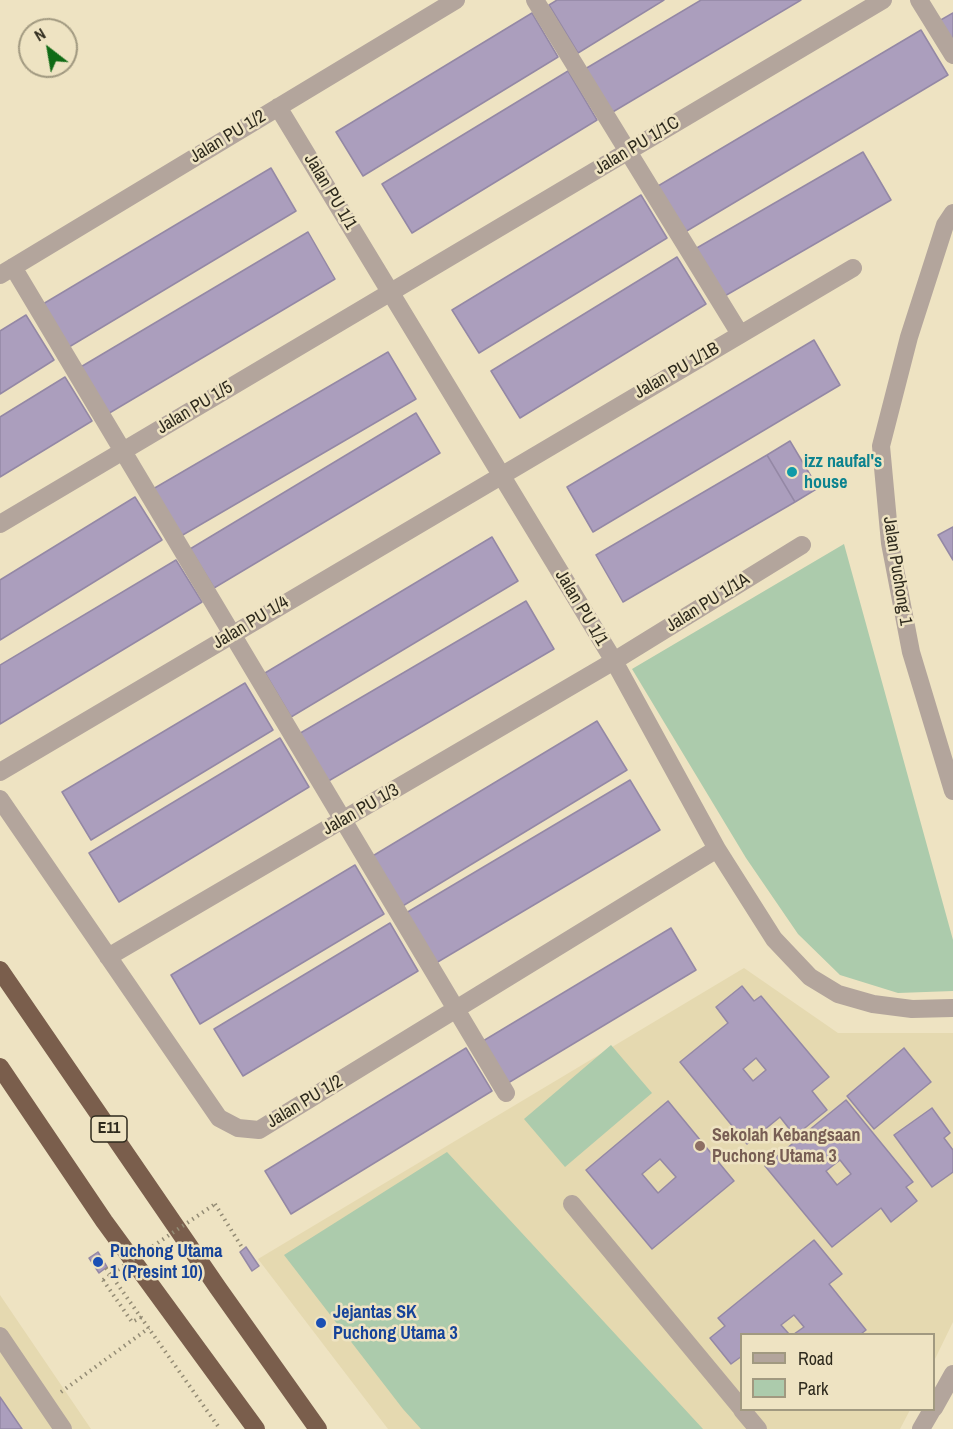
<!DOCTYPE html>
<style>
body{margin:0}
#map{position:relative;width:953px;height:1429px;overflow:hidden;background:#eee3c2;font-family:"Archivo Narrow",sans-serif}
canvas{display:block}
.legend{position:absolute;left:740px;top:1333px;width:195px;height:78px;box-sizing:border-box;background:#eee3c2;border:2px solid #a19980;margin:0;padding:8px 10px;list-style:none;font-size:18px;color:#2e2a1d}
.legend li{display:flex;align-items:center;gap:12px;height:30px}
.legend b{width:30px;border:2px solid #a19980}
.north{position:absolute;left:18px;top:18px;width:60px;height:60px;box-sizing:border-box;background:#eee3c2;border:2px solid #a19980;border-radius:50%;rotate:329deg;font-size:16px;font-weight:700;line-height:24px;text-align:center;color:#2e2a1d}
.north::after{content:'';display:block;margin:auto;width:21px;height:27px;background:#106b15;clip-path:polygon(50% 0,100% 100%,50% 72%,0 100%)}
</style>
<div id="map">
<canvas width="953" height="1429"></canvas>
<ul class="legend">
<li><b style="height:8px;background:#b3a59c"></b>Road</li>
<li><b style="height:16px;background:#accbac"></b>Park</li>
</ul>
<div class="north">N</div>
</div>
<script>
const ctx = document.querySelector('canvas').getContext('2d');
ctx.lineJoin = 'round';
function fillPath(path, color) {
  ctx.fillStyle = color;
  ctx.fill(path, 'evenodd');
}
function poly(rows) {
  const path = new Path2D();
  for (const r of rows) {
    path.moveTo(r[0], r[1]);
    for (let i = 2; i < r.length; i += 2) path.lineTo(r[i], r[i + 1]);
  }
  return path;
}
function strokePath(path, color, width, dash) {
  ctx.strokeStyle = color;
  ctx.lineWidth = width;
  ctx.lineCap = dash ? 'butt' : 'round';
  ctx.setLineDash(dash || []);
  ctx.stroke(path);
}
function label(font, color, halo, rows, align = 'center') {
  ctx.font = font + ' "Archivo Narrow",sans-serif';
  ctx.lineWidth = 5;
  ctx.setLineDash([]);
  ctx.textBaseline = 'middle';
  ctx.strokeStyle = halo;
  ctx.fillStyle = color;
  for (const [text, x, y, turn = 0] of rows) {
    ctx.save();
    ctx.translate(x, y);
    ctx.rotate((+turn || 0) * Math.PI / 180);
    ctx.textAlign = isNaN(turn) ? turn : align;
    if (halo) ctx.strokeText(text, 0, 0);
    ctx.fillText(text, 0, 0);
    ctx.restore();
  }
}
fillPath(poly([
 [744,968,838,1033,953,1033,953,1322,934,1361,934,1334,742,1334,742,1410,910,1410,900,1429,388,1429,258,1259],
 [0,1295,91,1429,0,1429]
]), '#e5d9b0');
fillPath(poly([
 [844,544,953,940,953,991,898,993,840,975,798,934,746,858,632,669],
 [611,1045,652,1093,565,1167,524,1119],
 [447,1152,703,1429,421,1429,403,1409,284,1255]
]), '#accbac');
const building = poly([
 [557,0,664,0,578,53,549,5,557,0],
 [701,0,801,0,611,113,585,69,701,0],
 [532,13,558,57,363,176,336,132,532,13],
 [953,13,953,45,939,21,953,13],
 [921,30,948,75,685,232,658,186,921,30],
 [568,71,597,120,412,233,382,184,568,71],
 [863,152,891,200,723,297,695,249,863,152],
 [271,168,296,211,69,347,43,304,271,168],
 [641,195,667,238,479,353,452,310,641,195],
 [308,232,335,279,106,415,79,368,308,232],
 [677,257,706,304,520,418,491,371,677,257],
 [26,315,54,360,0,394,0,331,26,315],
 [814,340,840,385,593,532,567,487,814,340],
 [388,352,416,399,181,536,153,489,388,352],
 [65,377,92,421,0,477,0,417,65,377],
 [416,413,440,453,214,588,190,549,416,413],
 [790,441,818,488,795,502,767,455,790,441],
 [767,455,795,502,623,602,596,555,767,455],
 [135,497,162,540,0,640,0,580,135,497],
 [953,527,953,560,938,535,953,527],
 [492,537,518,581,291,717,265,673,492,537],
 [176,560,202,602,0,724,0,665,176,560],
 [526,601,554,649,325,783,297,735,526,601],
 [245,683,273,730,91,840,62,792,245,683],
 [597,721,627,770,401,907,371,857,597,721],
 [280,738,309,787,119,902,89,853,280,738],
 [630,780,660,830,436,963,406,913,630,780],
 [355,865,384,914,200,1024,171,975,355,865],
 [390,923,418,971,243,1076,214,1029,390,923],
 [671,928,696,970,508,1083,483,1041,671,928],
 [742,986,754,1001,761,996,829,1077,812,1091,827,1110,795,1136,780,1117,747,1144,680,1062,728,1023,716,1007,742,986],
 [756,1058,766,1070,753,1081,743,1069,756,1058],
 [466,1048,492,1091,291,1214,265,1171,466,1048],
 [904,1048,931,1082,874,1129,847,1096,904,1048],
 [846,1100,913,1182,906,1187,917,1201,891,1222,881,1208,832,1247,765,1166,846,1100],
 [840,1160,851,1174,837,1185,826,1171,840,1160],
 [668,1101,734,1181,652,1249,586,1170,668,1101],
 [660,1159,676,1177,658,1193,642,1174,660,1159],
 [932,1108,950,1133,944,1138,953,1150,953,1172,932,1187,894,1135,932,1108],
 [814,1240,842,1274,829,1284,866,1330,861,1334,794,1334,804,1327,794,1315,781,1325,789,1334,742,1334,742,1356,731,1364,710,1338,725,1326,718,1318,814,1240],
 [246,1247,259,1266,252,1271,240,1252,246,1247],
 [98,1252,107,1267,99,1273,89,1258,98,1252],
 [0,1397,22,1429,0,1429,0,1397]
]);
fillPath(building, '#ab9ebd');
strokePath(building, '#9488a5', 1.5);
strokePath(poly([
 [215,1204,243,1249],
 [106,1268,220,1429],
 [103,1280,132,1322,142,1317],
 [61,1392,149,1328]
]), '#948c75', 4, [1.5, 4.5]);
strokePath(poly([
 [535,0,740,334],
 [919,0,953,55],
 [278,107,614,661,717,849,774,939,810,977,838,994,873,1004,912,1009,953,1008],
 [953,213,945,225,909,337,881,446,890,543,911,652,953,791],
 [13,267,506,1093],
 [0,275,456,0],
 [0,524,883,0],
 [0,772,853,268],
 [0,799,219,1118,238,1128,259,1130,717,849],
 [108,957,614,661,802,545],
 [572,1204,742,1409],
 [0,1336,63,1429],
 [934,1408,953,1374],
 [742,1410,758,1429],
 [921,1429,932,1410]
]), '#b3a59c', 18);
strokePath(poly([
 [0,970,218,1288,318,1429],
 [0,1067,104,1221,256,1429]
]), '#7a5e4c', 18);
strokePath(poly([
 [103,1280,215,1204]
]), '#948c75', 4, [1.5, 4.5]);
for (const [x, y, r, color] of [
 [792,472,6,"#0f9aa8"],
 [700,1146,6,"#8d6e63"],
 [98,1262,6,"#1a4fb4"],
 [321,1323,6,"#1a4fb4"]
]) {
  const dot = new Path2D();
  dot.arc(x, y, r, 0, 2 * Math.PI);
  ctx.fillStyle = color;
  ctx.fill(dot);
  strokePath(dot, '#eee3c2', 2);
}
for (const [x, y, w] of [
 [109,1129,36]
]) {
  const box = new Path2D();
  box.roundRect(x - w / 2, y - 13, w, 26, 4.5);
  ctx.fillStyle = '#eee3c2';
  ctx.fill(box);
  strokePath(box, '#2e2a1d', 1.5);
}
label('bold 16px', '#2e2a1d', null, [
 ["E11",109,1129]
]);
label('18px', '#2e2a1d', '#eee3c2', [
 ["Jalan PU 1/2",228,137,-31],
 ["Jalan PU 1/1C",637,146,-31],
 ["Jalan PU 1/1",330,192,59],
 ["Jalan PU 1/1B",677,371,-30],
 ["Jalan PU 1/5",195,408,-31],
 ["Jalan Puchong 1",897,571,81],
 ["Jalan PU 1/1A",708,603,-32],
 ["Jalan PU 1/1",581,608,59],
 ["Jalan PU 1/4",251,623,-31],
 ["Jalan PU 1/3",361,810,-30],
 ["Jalan PU 1/2",305,1102,-31]
]);
label('bold 18px', '#0d838f', '#eee3c2', [
 ["izz naufal's",804,462],
 ["house",804,483]
], 'left');
label('bold 18px', '#785e54', '#eee3c2', [
 ["Sekolah Kebangsaan",712,1136],
 ["Puchong Utama 3",712,1157]
], 'left');
label('bold 18px', '#164399', '#eee3c2', [
 ["Puchong Utama",110,1252],
 ["1 (Presint 10)",110,1273],
 ["Jejantas SK",333,1313],
 ["Puchong Utama 3",333,1334]
], 'left');
</script>
